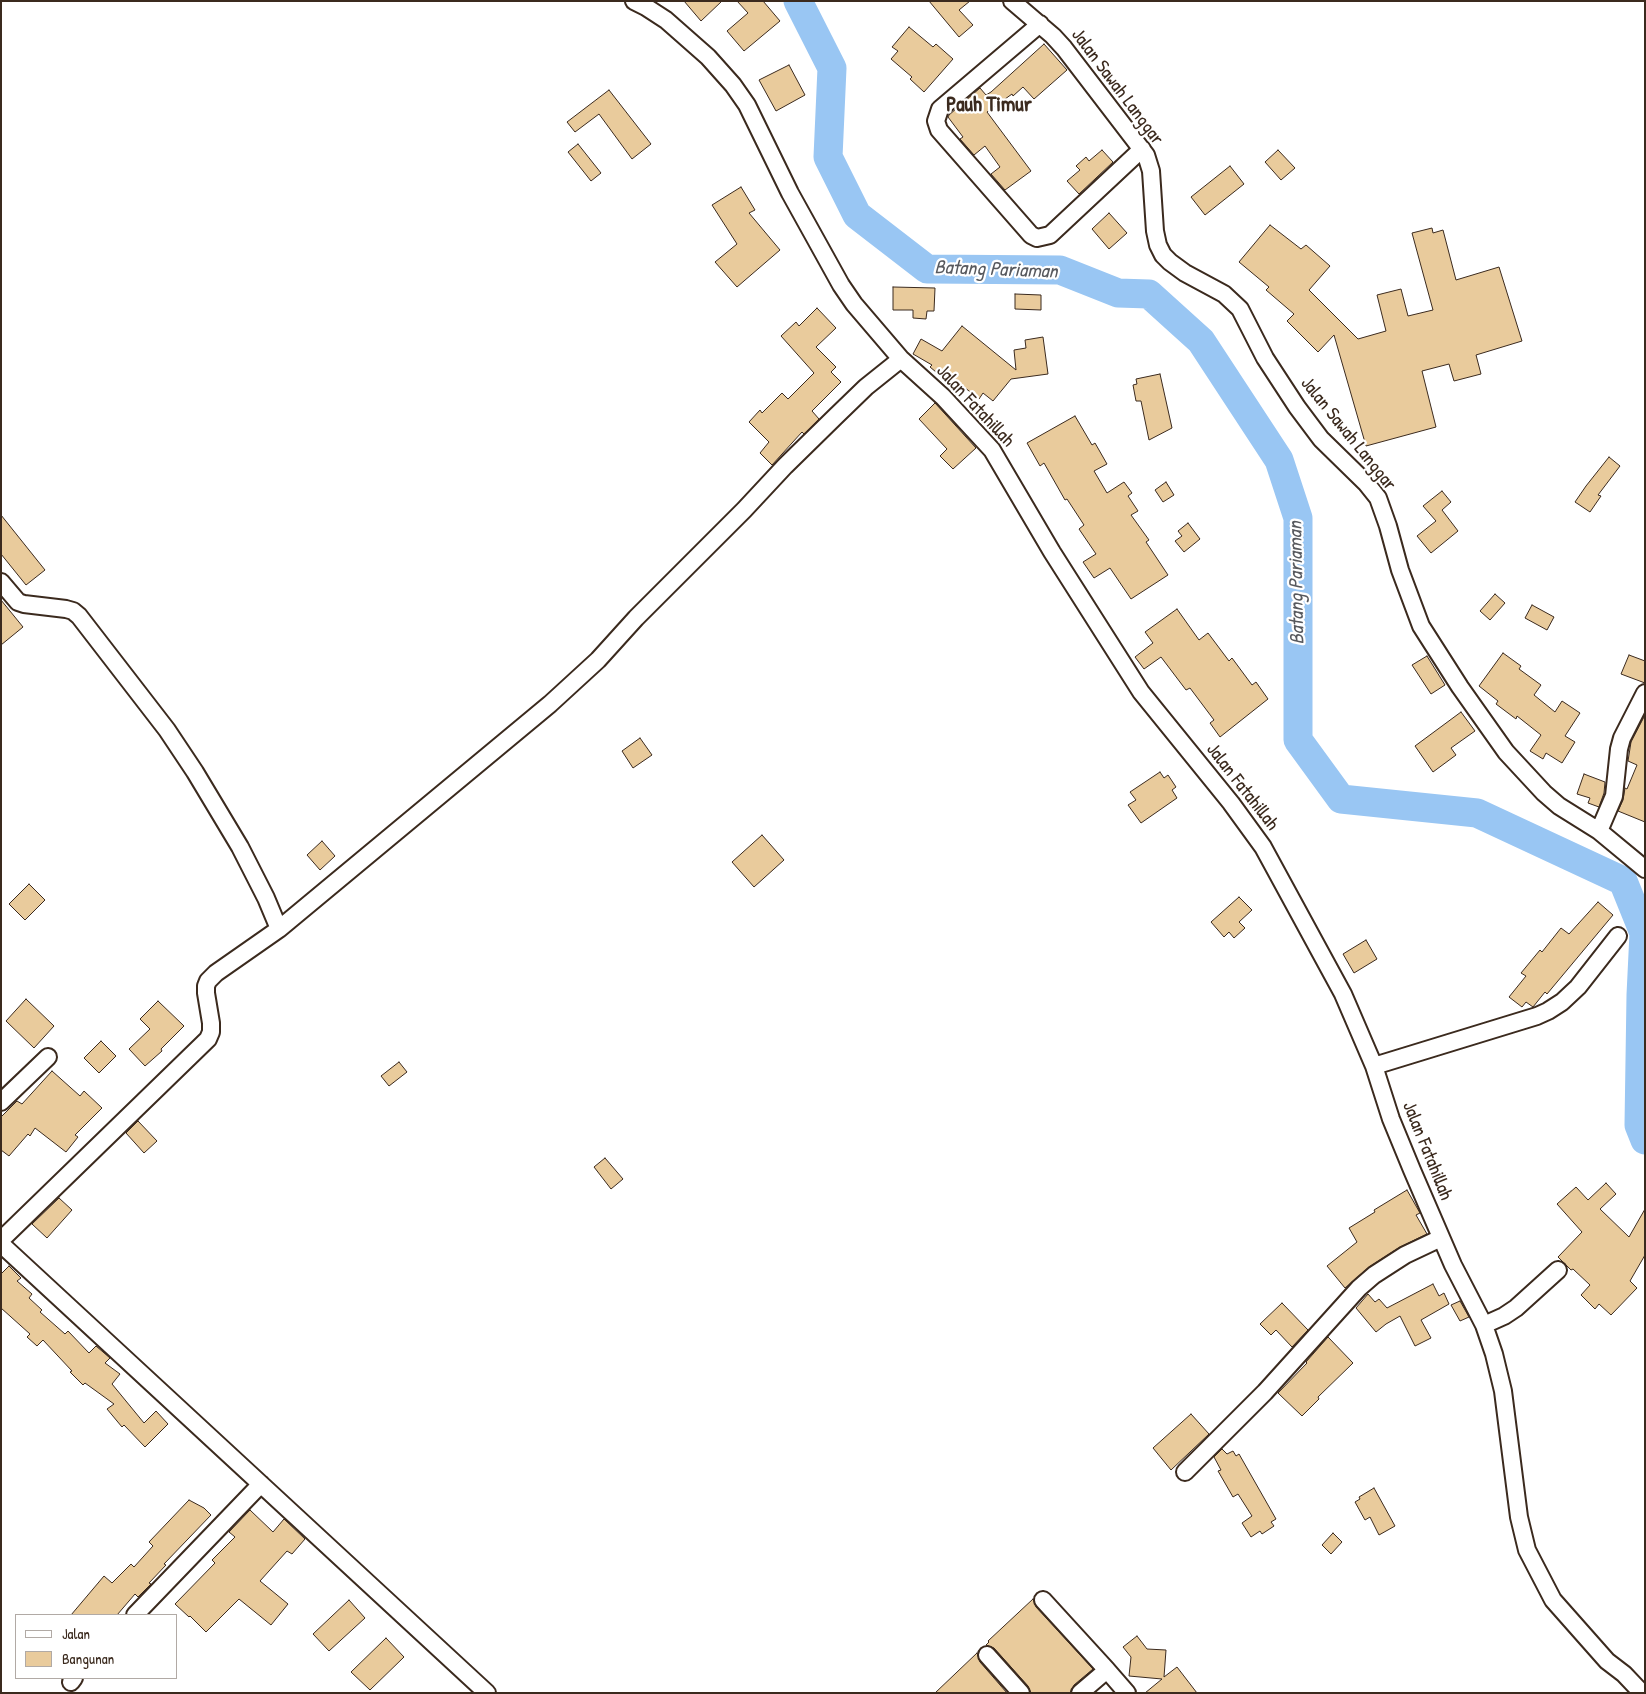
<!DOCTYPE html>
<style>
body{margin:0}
#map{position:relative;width:1646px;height:1694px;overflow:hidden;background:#fff;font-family:"Patrick Hand",sans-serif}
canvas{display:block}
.frame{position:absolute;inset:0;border:2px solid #3b2a1e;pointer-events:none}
.legend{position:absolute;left:15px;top:1614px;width:162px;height:65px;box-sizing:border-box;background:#fff;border:1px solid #b1aaa5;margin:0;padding:6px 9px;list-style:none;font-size:15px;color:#3b2a1e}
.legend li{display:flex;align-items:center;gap:10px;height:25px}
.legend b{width:25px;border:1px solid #b1aaa5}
</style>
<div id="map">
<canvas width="1646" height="1694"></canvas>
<div class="frame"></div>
<ul class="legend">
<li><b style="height:6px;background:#fff"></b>Jalan</li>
<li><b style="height:14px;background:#e9cb9c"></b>Bangunan</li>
</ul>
</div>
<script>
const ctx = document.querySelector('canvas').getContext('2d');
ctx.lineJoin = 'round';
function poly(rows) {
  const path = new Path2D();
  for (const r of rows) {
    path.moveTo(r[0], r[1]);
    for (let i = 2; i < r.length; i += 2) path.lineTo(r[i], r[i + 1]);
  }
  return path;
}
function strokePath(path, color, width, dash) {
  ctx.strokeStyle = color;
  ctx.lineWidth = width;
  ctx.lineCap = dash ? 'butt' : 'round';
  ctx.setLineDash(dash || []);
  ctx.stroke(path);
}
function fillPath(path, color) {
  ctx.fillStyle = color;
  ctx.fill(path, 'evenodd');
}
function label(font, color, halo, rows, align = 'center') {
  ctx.font = font + ' "Patrick Hand",sans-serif';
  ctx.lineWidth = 4.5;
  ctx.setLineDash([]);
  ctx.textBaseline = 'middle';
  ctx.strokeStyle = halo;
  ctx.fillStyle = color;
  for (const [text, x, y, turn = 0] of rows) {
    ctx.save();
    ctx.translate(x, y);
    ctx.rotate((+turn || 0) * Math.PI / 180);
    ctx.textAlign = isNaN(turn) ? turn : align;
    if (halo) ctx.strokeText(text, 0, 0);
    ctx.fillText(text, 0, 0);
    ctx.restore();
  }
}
strokePath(poly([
 [798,1,832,68,828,157,857,215,927,269,1060,270,1118,293,1149,294,1201,341,1279,460,1298,518,1298,740,1341,799,1477,813,1623,881,1644,933,1641,995,1639,1125,1645,1140]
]), '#99c6f3', 29);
const building = poly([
 [684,1,722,1,701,21,684,1],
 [737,1,763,1,780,21,744,51,727,31,748,13,737,1],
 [929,1,970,1,959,10,973,25,959,37,929,1],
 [909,27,933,47,936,44,953,59,924,92,910,79,912,77,891,59,898,51,892,47,909,27],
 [1044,44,1067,70,1034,99,1023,87,1013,96,1012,94,987,112,1031,171,1005,190,991,174,1000,167,985,146,974,155,960,139,963,137,948,117,949,115,980,88,986,95,991,92,1044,44],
 [789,65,805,95,776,111,759,80,789,65],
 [609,90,651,144,632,159,599,114,575,132,567,122,609,90],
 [578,144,601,173,591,181,568,152,578,144],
 [1102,150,1113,162,1079,194,1067,181,1080,170,1076,166,1086,157,1089,161,1102,150],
 [1278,150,1295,168,1281,180,1265,162,1278,150],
 [1230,166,1244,184,1205,215,1191,197,1230,166],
 [741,187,755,210,749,213,780,250,737,287,715,262,737,244,712,205,741,187],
 [1109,213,1127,233,1109,249,1092,229,1109,213],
 [1270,225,1301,249,1306,245,1330,266,1309,290,1358,339,1386,331,1377,295,1401,289,1408,316,1433,310,1412,233,1432,228,1433,233,1443,230,1456,280,1499,267,1522,341,1476,355,1481,374,1454,381,1449,364,1422,371,1436,427,1366,446,1334,335,1318,352,1287,321,1294,314,1266,290,1269,287,1239,262,1270,225],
 [893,287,935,288,934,311,927,311,926,319,913,318,913,310,893,310,893,287],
 [1015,294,1041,295,1041,310,1015,309,1015,294],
 [817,308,836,328,816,347,836,367,831,372,841,382,812,411,819,419,804,434,802,432,772,465,760,453,769,442,749,422,760,410,762,413,782,393,788,399,814,373,781,336,796,322,799,326,817,308],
 [962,326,1016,370,1014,350,1026,348,1025,340,1043,337,1048,374,1011,379,993,401,983,393,979,399,964,387,960,392,930,367,932,365,913,354,921,339,942,351,962,326],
 [1160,374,1172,428,1149,440,1141,401,1136,401,1133,385,1137,384,1136,379,1160,374],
 [935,403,976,448,953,469,940,456,947,449,919,419,935,403],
 [1075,416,1092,445,1095,443,1107,464,1094,471,1107,493,1124,482,1132,493,1128,496,1138,511,1131,515,1149,540,1146,542,1168,575,1131,599,1110,568,1094,578,1083,562,1096,554,1079,529,1084,525,1067,499,1065,500,1044,463,1040,466,1027,443,1075,416],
 [1609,457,1620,466,1598,495,1601,496,1590,512,1575,502,1586,486,1609,457],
 [1166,482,1174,495,1163,502,1155,490,1166,482],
 [1442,491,1451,502,1442,510,1458,531,1431,553,1417,536,1436,521,1423,506,1442,491],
 [1,515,45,570,26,585,1,554,1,515],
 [1188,523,1200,539,1184,552,1175,541,1182,536,1178,531,1188,523],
 [1495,594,1505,603,1490,620,1480,611,1495,594],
 [1,600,23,627,1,645,1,600],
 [1532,605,1554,617,1547,630,1525,618,1532,605],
 [1177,609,1199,640,1208,633,1229,661,1232,658,1252,685,1256,682,1268,699,1220,737,1210,723,1214,720,1190,688,1186,690,1161,657,1144,669,1135,657,1153,643,1145,632,1177,609],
 [1503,653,1521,666,1519,669,1541,685,1534,695,1555,712,1562,701,1580,713,1565,736,1575,742,1562,763,1546,753,1543,759,1530,751,1541,735,1517,716,1516,719,1496,704,1498,701,1479,686,1503,653],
 [1629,655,1645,661,1645,683,1621,674,1629,655],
 [1427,656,1445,685,1431,694,1412,665,1427,656],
 [1461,712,1475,731,1451,748,1456,755,1433,772,1415,746,1461,712],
 [1645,715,1645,822,1618,811,1623,800,1625,788,1627,789,1637,765,1628,761,1631,742,1645,715],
 [640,738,652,755,633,768,622,751,640,738],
 [1160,772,1164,778,1168,775,1176,787,1172,790,1177,798,1141,823,1128,805,1136,800,1130,792,1160,772],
 [1584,774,1605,782,1604,793,1599,807,1588,803,1590,798,1577,794,1584,774],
 [762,835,784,860,754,887,732,862,762,835],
 [322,841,335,856,320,870,307,855,322,841],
 [29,884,45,900,25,920,9,904,29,884],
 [1239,897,1252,910,1239,922,1245,928,1234,938,1229,932,1224,937,1211,922,1239,897],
 [1598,902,1613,915,1547,994,1545,992,1533,1007,1526,1002,1522,1007,1509,997,1526,976,1521,973,1540,950,1542,952,1561,928,1569,934,1598,902],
 [1366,940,1377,959,1354,973,1343,954,1366,940],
 [26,999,54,1026,34,1048,6,1021,26,999],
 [158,1001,184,1026,161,1049,162,1051,145,1066,129,1049,150,1029,140,1019,158,1001],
 [101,1041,116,1056,99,1073,84,1058,101,1041],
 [399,1062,407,1072,389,1086,381,1076,399,1062],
 [52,1071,80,1096,84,1091,102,1108,75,1135,78,1137,66,1152,35,1128,30,1136,28,1134,9,1156,1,1150,1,1117,17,1101,22,1104,52,1071],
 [138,1121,157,1141,144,1153,126,1133,138,1121],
 [605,1158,623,1179,611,1189,594,1167,605,1158],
 [1606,1183,1616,1194,1600,1209,1629,1237,1645,1209,1645,1255,1630,1281,1637,1288,1611,1315,1599,1304,1595,1309,1581,1295,1590,1285,1573,1269,1571,1270,1558,1257,1582,1232,1557,1204,1576,1187,1588,1200,1606,1183],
 [1407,1190,1420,1213,1416,1215,1427,1234,1400,1247,1369,1267,1345,1288,1327,1266,1357,1242,1349,1228,1375,1212,1374,1210,1407,1190],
 [59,1198,72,1210,47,1238,32,1224,59,1198],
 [9,1266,21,1278,17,1281,32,1294,29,1298,42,1310,40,1312,65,1334,68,1331,89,1353,96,1346,110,1358,105,1363,120,1374,112,1384,144,1423,156,1411,168,1424,145,1447,124,1425,122,1427,107,1409,114,1404,85,1383,83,1385,70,1372,72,1371,43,1340,37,1346,27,1337,30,1334,1,1308,1,1274,9,1266],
 [1433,1284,1439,1296,1444,1293,1449,1304,1421,1320,1431,1338,1415,1346,1400,1316,1386,1324,1376,1332,1356,1308,1368,1294,1375,1302,1379,1299,1387,1308,1433,1284],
 [1460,1301,1469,1317,1460,1321,1451,1305,1460,1301],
 [1282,1303,1308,1330,1292,1347,1276,1330,1271,1335,1260,1324,1282,1303],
 [1328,1337,1353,1363,1318,1397,1319,1399,1302,1416,1278,1393,1307,1363,1306,1362,1328,1337],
 [1191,1414,1209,1434,1171,1470,1153,1448,1191,1414],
 [1222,1449,1227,1454,1233,1451,1236,1456,1239,1454,1276,1519,1271,1522,1274,1526,1262,1534,1260,1531,1251,1537,1242,1523,1252,1516,1238,1494,1233,1497,1218,1471,1221,1470,1214,1457,1222,1449],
 [1374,1488,1395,1526,1379,1535,1370,1517,1365,1520,1355,1502,1360,1499,1359,1497,1374,1488],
 [189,1500,204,1508,211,1515,164,1564,166,1565,149,1583,151,1584,138,1597,135,1594,117,1615,71,1615,104,1576,112,1583,131,1564,134,1567,153,1546,149,1542,189,1500],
 [250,1510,273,1532,284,1519,305,1539,292,1554,287,1551,260,1581,288,1604,271,1625,239,1599,206,1632,190,1616,189,1617,175,1604,215,1563,212,1560,235,1537,229,1532,250,1510],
 [1333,1533,1342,1542,1331,1554,1322,1545,1333,1533],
 [1033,1599,1036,1607,1093,1669,1074,1685,1070,1693,1031,1693,1028,1686,994,1648,986,1645,989,1642,988,1641,1033,1599],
 [349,1600,365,1618,329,1651,313,1634,349,1600],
 [1137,1636,1147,1649,1166,1650,1164,1677,1177,1667,1197,1693,1145,1693,1162,1679,1129,1676,1131,1657,1123,1647,1137,1636],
 [386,1638,404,1657,370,1690,351,1672,386,1638],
 [977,1653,980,1662,1007,1693,935,1693,977,1653]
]);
fillPath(building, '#e9cb9c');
strokePath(building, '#3b2a1e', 1);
const minor = poly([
 [634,1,646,7,666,20,708,57,733,85,747,105,790,193,841,285,854,304,901,359,943,397,992,450,1052,552,1141,692,1231,803,1263,847,1343,994,1374,1066,1391,1119,1412,1170,1453,1265,1484,1325,1494,1354,1503,1391,1519,1517,1527,1550,1553,1600,1607,1661,1624,1674,1642,1693],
 [1012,1,1053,36,1064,48,1146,155,1151,171,1155,231,1158,245,1163,255,1170,262,1185,273,1224,294,1240,309,1265,358,1297,407,1321,439,1366,483,1378,498,1388,526,1400,570,1421,626,1460,687,1506,752,1544,793,1559,806,1599,831,1645,869],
 [1040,24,940,109,936,121,939,130,1031,235,1037,238,1050,235,1142,149],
 [1,582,18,602,24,604,66,609,73,611,79,616,167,730,195,772,240,847,266,898,279,929],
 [1599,831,1614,796,1619,749,1622,738,1645,693],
 [1374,1066,1537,1016,1548,1011,1562,1002,1578,987,1618,936],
 [1,1102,48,1057],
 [1,1240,208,1039,211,1032,211,1023,206,993,206,986,208,981,216,973,279,929,550,704,598,660,636,618,744,510,785,466,835,417,866,387,901,359],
 [1,1244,487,1693],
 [1484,1325,1504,1316,1516,1308,1558,1270],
 [1185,1472,1265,1392,1359,1288,1374,1275,1405,1255,1441,1238],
 [1043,1600,1107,1670],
 [135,1615,261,1484],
 [987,1655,1021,1693],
 [71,1682,74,1678],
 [1080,1693,1107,1670,1127,1693]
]);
strokePath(minor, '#3b2a1e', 20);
strokePath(minor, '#fff', 16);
label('19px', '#3b2a1e', '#fff', [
 ["Jalan Sawah Langgar",1117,87,53],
 ["Jalan Fatahillah",975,406,47],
 ["Jalan Sawah Langgar",1348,434,51],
 ["Jalan Fatahillah",1242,787,52],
 ["Jalan Fatahillah",1427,1151,68]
]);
label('italic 20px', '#57595e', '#fff', [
 ["Batang Pariaman",996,270,2],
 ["Batang Pariaman",1297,583,-91]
]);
label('bold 21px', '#3b2a1e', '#fff', [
 ["Pauh Timur",989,105]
]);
</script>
